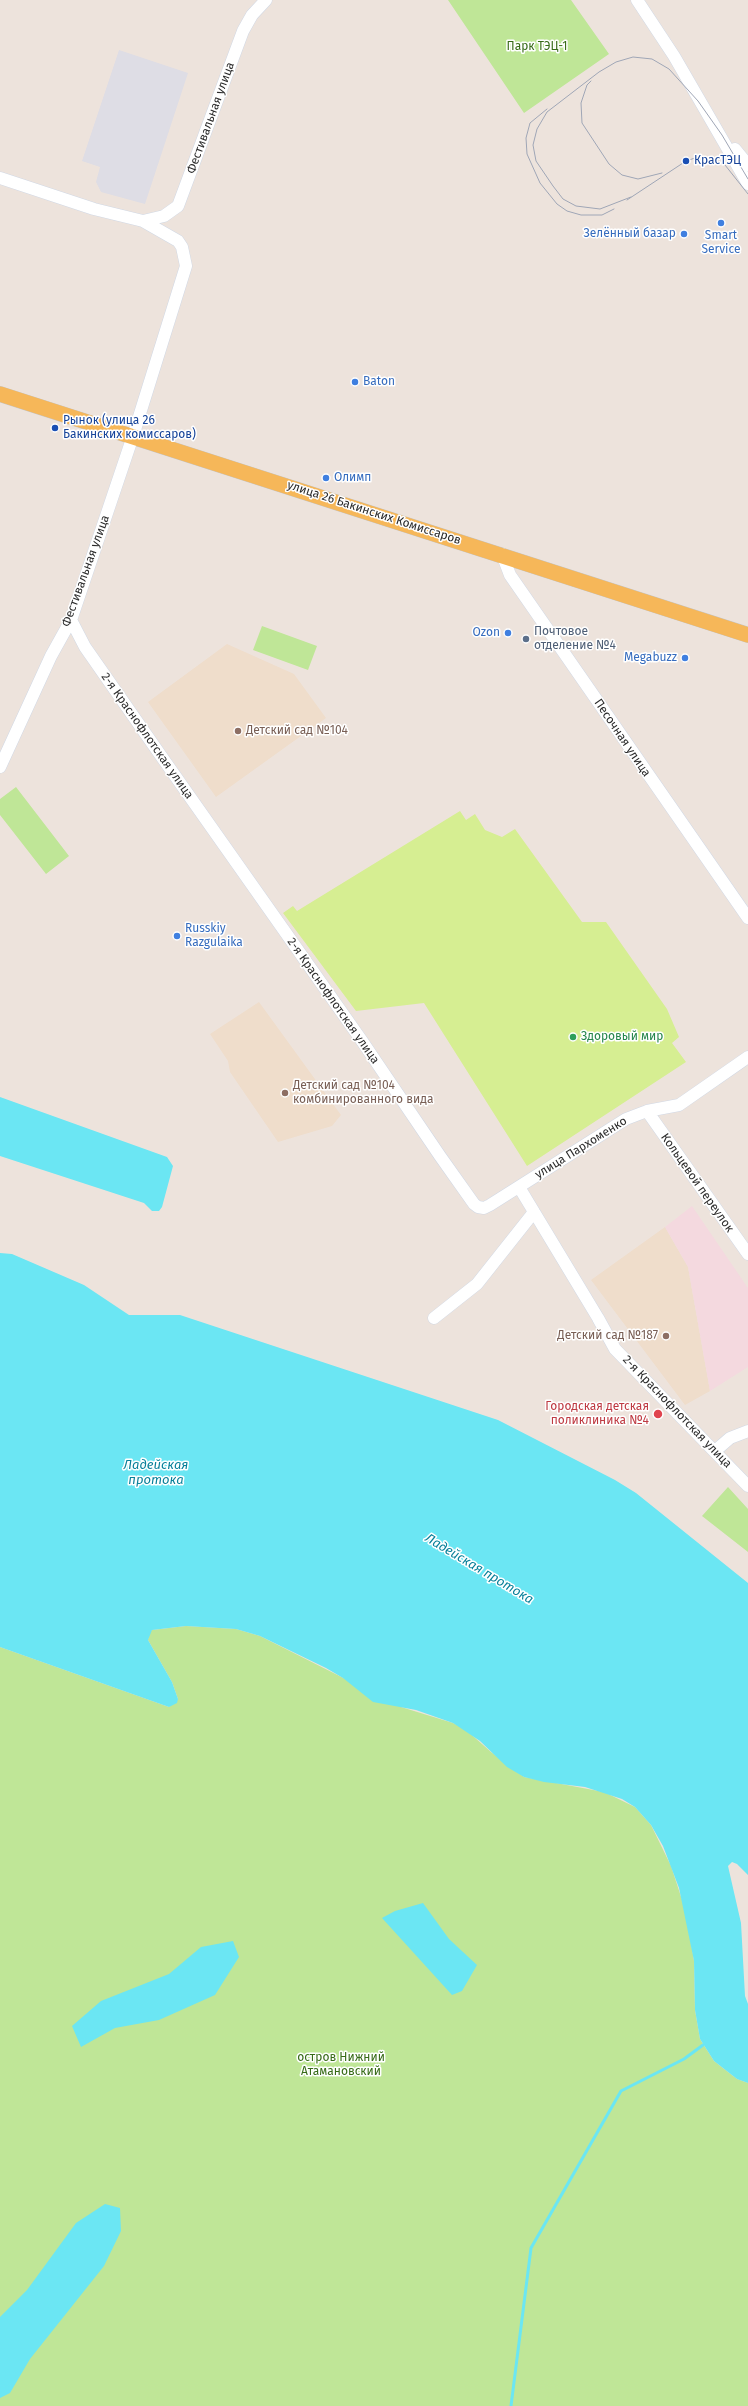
<!DOCTYPE html>
<meta charset="utf-8">
<style>
body{margin:0}
canvas{display:block;background:#ede3dc}
</style>
<canvas width="748" height="2406"></canvas>
<script>
const ctx = document.querySelector('canvas').getContext('2d');
ctx.lineJoin = 'round';
function fillPath(path, color) {
  ctx.fillStyle = color;
  ctx.fill(path, 'evenodd');
}
function poly(rows) {
  const path = new Path2D();
  for (const r of rows) {
    path.moveTo(r[0], r[1]);
    for (let i = 2; i < r.length; i += 2) path.lineTo(r[i], r[i + 1]);
  }
  return path;
}
function strokePath(path, color, width, dash) {
  ctx.strokeStyle = color;
  ctx.lineWidth = width;
  ctx.lineCap = dash ? 'butt' : 'round';
  ctx.setLineDash(dash || []);
  ctx.stroke(path);
}
function label(font, color, halo, rows, align = 'center') {
  ctx.font = font + ' "Fira Sans",sans-serif';
  ctx.lineWidth = 3;
  ctx.setLineDash([]);
  ctx.textBaseline = 'middle';
  ctx.strokeStyle = halo;
  ctx.fillStyle = color;
  for (const [text, x, y, turn = 0] of rows) {
    ctx.save();
    ctx.translate(x, y);
    ctx.rotate((+turn || 0) * Math.PI / 180);
    ctx.textAlign = isNaN(turn) ? turn : align;
    if (halo) ctx.strokeText(text, 0, 0);
    ctx.fillText(text, 0, 0);
    ctx.restore();
  }
}
fillPath(poly([
 [119,50,188,73,145,204,101,192,96,182,100,167,82,161]
]), '#dedde5');
fillPath(poly([
 [227,644,294,674,326,718,216,797,148,702],
 [259,1002,341,1115,332,1126,278,1142,230,1072,228,1061,210,1034],
 [665,1227,688,1267,710,1391,685,1405,591,1280]
]), '#efddcb');
fillPath(poly([
 [692,1206,748,1288,748,1367,710,1391,688,1267,665,1227]
]), '#f4d9df');
fillPath(poly([
 [448,0,571,0,609,54,524,113],
 [262,626,317,646,308,670,253,650],
 [16,787,69,856,46,874,0,815,0,799],
 [728,1487,748,1509,748,1552,702,1516],
 [186,1626,236,1629,260,1636,401,1707,453,1723,465,1729,491,1752,524,1777,604,1792,635,1807,651,1825,671,1866,686,1912,694,1961,695,2010,700,2039,714,2061,737,2079,748,2083,748,2406,0,2406,0,1647,169,1707,178,1699,172,1682,148,1640,149,1632,152,1630]
]), '#bfe697');
fillPath(poly([
 [460,811,466,820,475,814,485,830,502,837,515,829,582,922,606,922,667,1009,679,1037,672,1043,686,1062,527,1166,424,1003,356,1011,283,913,293,906,297,911]
]), '#d6ee92');
fillPath(poly([
 [0,1097,167,1157,173,1166,162,1207,159,1211,152,1211,144,1203,0,1156],
 [0,1253,12,1254,84,1285,129,1315,180,1315,498,1420,615,1480,636,1493,748,1583,748,1875,737,1864,732,1862,728,1866,741,1923,745,1996,748,2004,748,2083,737,2079,714,2061,700,2039,695,2010,694,1961,679,1888,663,1846,651,1825,635,1807,622,1799,585,1787,544,1782,524,1777,507,1767,480,1741,453,1723,416,1710,373,1702,343,1678,326,1668,260,1636,236,1629,186,1626,152,1630,148,1640,172,1682,178,1699,177,1703,169,1707,0,1647],
 [423,1903,449,1939,477,1965,462,1991,452,1995,382,1918,395,1911],
 [233,1941,239,1957,215,1995,159,2020,115,2028,81,2047,72,2026,101,2001,169,1974,201,1947],
 [105,2204,120,2208,121,2231,104,2266,30,2359,10,2393,0,2398,0,2317,27,2290,76,2223]
]), '#6be6f3');
strokePath(poly([
 [511,2406,531,2248,621,2091,684,2059,703,2045]
]), '#6be6f3', 3);
const minor = poly([
 [637,0,674,56,748,184],
 [735,149,748,165],
 [0,178,94,209,143,221,178,241,182,247,186,266,133,436,71,620,51,656,0,767],
 [143,221,164,216,178,206,243,31,252,15,266,0],
 [502,554,510,575,748,918],
 [71,620,85,647,159,753,362,1041,440,1156,474,1204,478,1207,484,1208,490,1205,626,1119,647,1111,679,1105,748,1057],
 [647,1111,748,1254],
 [519,1187,598,1318,615,1349,748,1486],
 [434,1318,477,1284,534,1212],
 [715,1451,730,1438,748,1431]
]);
const major = poly([
 [0,394,748,635]
]);
strokePath(minor, '#d1d8e4', 13);
strokePath(major, '#c4c4c4', 16);
strokePath(minor, '#fff', 12);
strokePath(major, '#f6b759', 15);
strokePath(poly([
 [591,81,587,85,581,103,582,123,609,164,622,175,638,179,662,173],
 [547,109,530,123,526,138,527,154,540,183,557,204,567,211,581,215,602,215,614,209],
 [631,197,600,209,576,206,563,199,553,186,536,161,533,145,537,129,547,112,599,72,616,62,633,57,652,59,669,69,698,101,722,135,748,179],
 [627,200,686,161,698,157,713,160,725,165,748,194]
]), '#9fa6b6', 1);
for (const [x, y, r, color] of [
 [686,161,4,"#1a4fb4"],
 [721,223,4,"#3f7fe0"],
 [684,234,4,"#3f7fe0"],
 [355,382,4,"#3f7fe0"],
 [55,428,4,"#1a4fb4"],
 [326,478,4,"#3f7fe0"],
 [508,633,4,"#3f7fe0"],
 [526,639,4,"#5c6f8a"],
 [685,658,4,"#3f7fe0"],
 [238,731,4,"#8d6e63"],
 [177,936,4,"#3f7fe0"],
 [573,1037,4,"#2e9e5b"],
 [285,1093,4,"#8d6e63"],
 [666,1336,4,"#8d6e63"],
 [658,1414,5,"#e0444e"]
]) {
  const dot = new Path2D();
  dot.arc(x, y, r, 0, 2 * Math.PI);
  ctx.fillStyle = color;
  ctx.fill(dot);
  strokePath(dot, '#fff', 1.5);
}
label('12px', '#376b17', '#fff', [
 ["Парк ТЭЦ-1",537,47],
 ["остров Нижний",341,2058],
 ["Атамановский",341,2072]
]);
label('12px', '#2b2b2b', '#fff', [
 ["Фестивальная улица",211,118,-70],
 ["улица 26 Бакинских Комиссаров",374,513,18],
 ["Фестивальная улица",86,571,-70],
 ["2-я Краснофлотская улица",147,736,55],
 ["Песочная улица",622,738,56],
 ["2-я Краснофлотская улица",333,1001,55],
 ["улица Пархоменко",581,1148,-32],
 ["Кольцевой переулок",697,1183,55],
 ["2-я Краснофлотская улица",677,1412,46]
]);
label('12px', '#164399', '#fff', [
 ["КрасТЭЦ",694,161],
 ["Рынок (улица 26",63,421],
 ["Бакинских комиссаров)",63,435]
], 'left');
label('12px', '#366cbe', '#fff', [
 ["Зелённый базар",676,234],
 ["Smart",721,236,"center"],
 ["Service",721,250,"center"],
 ["Baton",363,382,"left"],
 ["Олимп",334,478,"left"],
 ["Ozon",500,633],
 ["Megabuzz",677,658],
 ["Russkiy",185,929,"left"],
 ["Razgulaika",185,943,"left"]
], 'right');
label('12px', '#4e5e75', '#fff', [
 ["Почтовое",534,632],
 ["отделение №4",534,646]
], 'left');
label('12px', '#785e54', '#fff', [
 ["Детский сад №104",246,731],
 ["Детский сад №104",293,1086],
 ["комбинированного вида",293,1100],
 ["Детский сад №187",658,1336,"right"]
], 'left');
label('12px', '#27864d', '#fff', [
 ["Здоровый мир",581,1037]
], 'left');
label('12px', '#be3a42', '#fff', [
 ["Городская детская",649,1407],
 ["поликлиника №4",649,1421]
], 'right');
label('italic 13px', '#08809a', '#fff', [
 ["Ладейская",156,1465],
 ["протока",156,1480],
 ["Ладейская протока",479,1569,31]
]);
</script>
